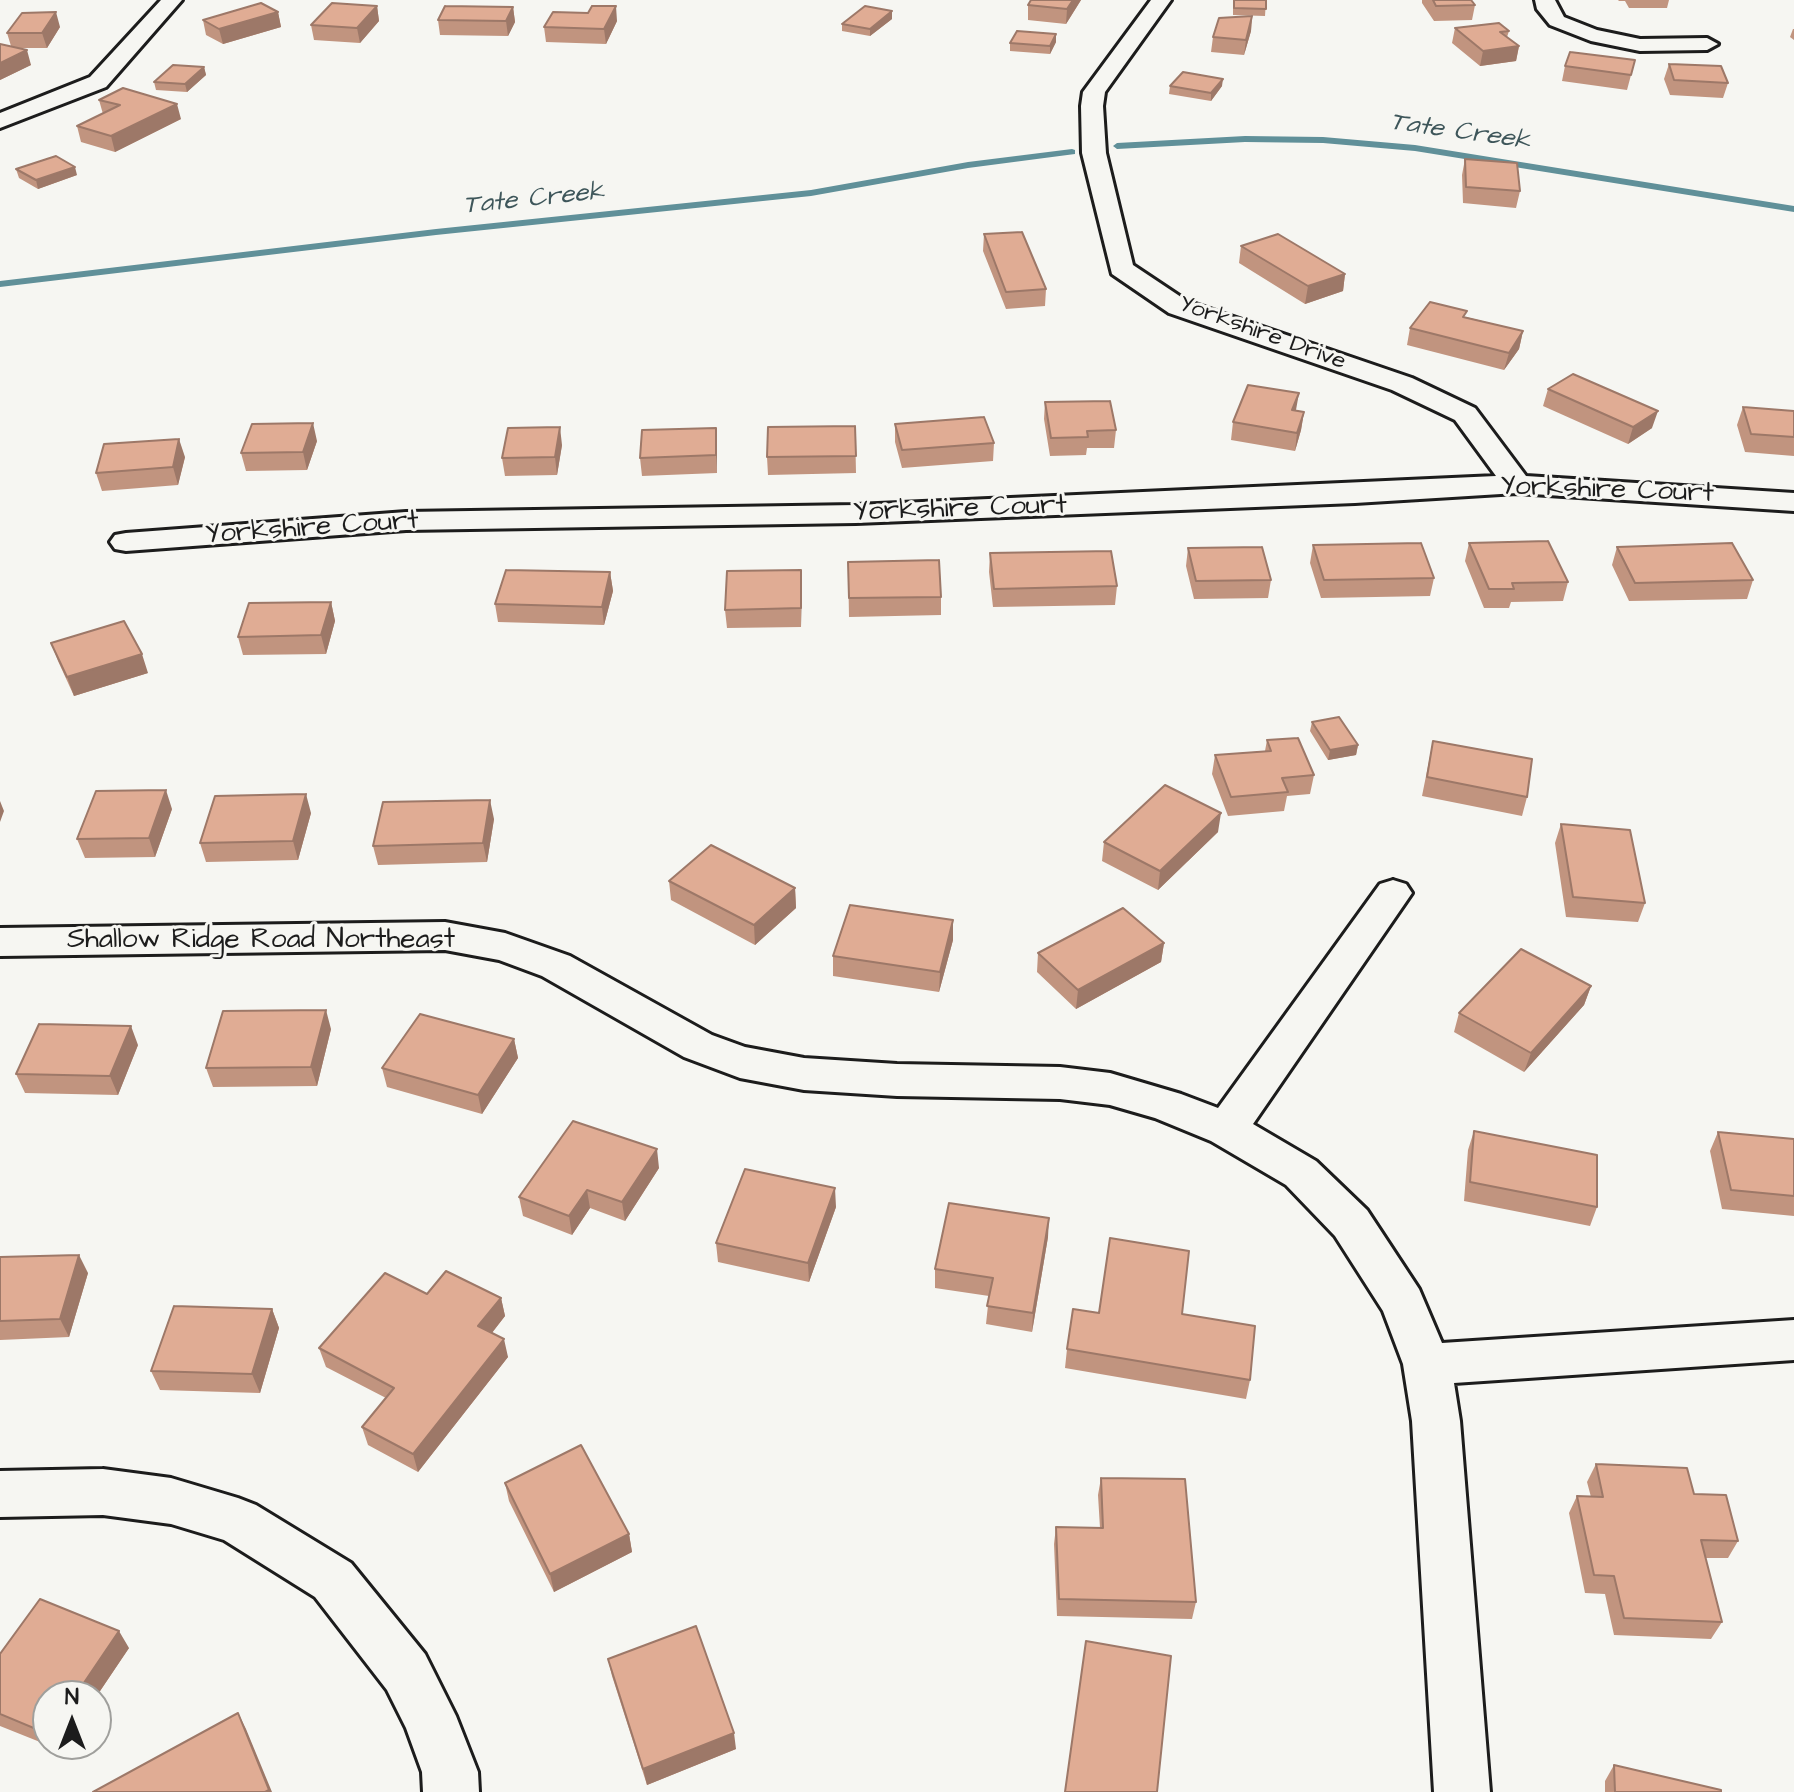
<!DOCTYPE html>
<style>
body{margin:0}
#map{position:relative;width:1794px;height:1792px;overflow:hidden;background:#f6f6f2;font-family:"Architects Daughter",sans-serif}
canvas{display:block}
.north{position:absolute;left:32px;top:1680px;width:80px;height:80px;box-sizing:border-box;background:#f6f6f2;border:2px solid #9f9f9c;border-radius:50%;rotate:0deg;font-size:22px;font-weight:700;line-height:32px;text-align:center;color:#1c1c1c}
.north::after{content:'';display:block;margin:auto;width:28px;height:36px;background:#1c1c1c;clip-path:polygon(50% 0,100% 100%,50% 72%,0 100%)}
</style>
<div id="map">
<canvas width="1794" height="1792"></canvas>
<div class="north">N</div>
</div>
<script>
const ctx = document.querySelector('canvas').getContext('2d');
ctx.lineJoin = 'round';
function poly(rows) {
  const path = new Path2D();
  for (const r of rows) {
    path.moveTo(r[0], r[1]);
    for (let i = 2; i < r.length; i += 2) path.lineTo(r[i], r[i + 1]);
  }
  return path;
}
function fillPath(path, color) {
  ctx.fillStyle = color;
  ctx.fill(path, 'evenodd');
}
function strokePath(path, color, width, dash) {
  ctx.strokeStyle = color;
  ctx.lineWidth = width;
  ctx.lineCap = dash ? 'butt' : 'round';
  ctx.setLineDash(dash || []);
  ctx.stroke(path);
}
function label(font, color, halo, rows, align = 'center') {
  ctx.font = font + ' "Architects Daughter",sans-serif';
  ctx.lineWidth = 6;
  ctx.setLineDash([]);
  ctx.textBaseline = 'middle';
  ctx.strokeStyle = halo;
  ctx.fillStyle = color;
  for (const [text, x, y, turn = 0] of rows) {
    ctx.save();
    ctx.translate(x, y);
    ctx.rotate((+turn || 0) * Math.PI / 180);
    ctx.textAlign = isNaN(turn) ? turn : align;
    if (halo) ctx.strokeText(text, 0, 0);
    ctx.fillText(text, 0, 0);
    ctx.restore();
  }
}
fillPath(poly([
 [1245,136,1323,137,1415,145,1794,206,1794,212,1415,151,1323,143,1245,142,1117,149,1113,146,1117,143,1245,136],
 [1072,149,1075,150,1075,154,968,168,811,196,436,235,0,287,0,281,436,229,811,190,968,162,1072,149]
]), '#609099');
const street = poly([
 [161,0,182,0,106,87,0,128,0,113,90,77,161,0],
 [1151,0,1171,0,1105,92,1103,106,1106,153,1133,265,1187,301,1412,378,1475,408,1526,476,1794,493,1794,511,1517,493,1355,503,856,523,406,530,126,551,115,549,110,542,115,535,126,533,406,512,856,505,1496,476,1455,420,1392,390,1169,313,1112,274,1082,153,1081,106,1083,92,1151,0],
 [1535,0,1555,0,1564,17,1597,30,1640,39,1707,38,1718,44,1707,50,1640,51,1591,41,1550,25,1537,9,1535,0],
 [1393,880,1406,884,1412,893,1253,1124,1316,1161,1367,1210,1419,1289,1442,1343,1794,1320,1794,1360,1454,1383,1460,1421,1490,1792,1434,1792,1412,1421,1403,1364,1383,1311,1335,1236,1286,1185,1211,1141,1155,1118,1110,1105,1060,1099,897,1096,804,1090,740,1078,684,1057,542,976,499,960,445,950,0,956,0,928,445,922,505,933,570,956,712,1035,745,1047,804,1058,897,1064,1060,1067,1110,1073,1181,1094,1218,1108,1380,884,1393,880],
 [103,1469,171,1478,238,1498,256,1505,351,1563,425,1654,456,1716,478,1772,479,1792,423,1792,422,1772,406,1728,387,1690,315,1597,224,1540,171,1524,103,1515,0,1517,0,1471,103,1469]
]);
strokePath(street, '#1c1c1c', 6);
fillPath(street, '#f6f6f2');
fillPath(poly([
 [1031,0,1081,0,1066,24,1028,20,1028,5],
 [1233,0,1266,0,1265,16,1233,15],
 [1422,0,1471,0,1475,5,1472,20,1434,21,1422,3],
 [1618,0,1669,0,1667,8,1629,8,1625,1,1619,1],
 [377,6,379,21,360,43,314,40,311,25],
 [513,7,515,22,508,36,440,35,438,20],
 [278,12,281,27,223,44,206,35,203,20],
 [588,13,617,21,606,44,546,42,544,27],
 [1252,16,1251,31,1244,55,1211,52,1213,37],
 [892,19,870,36,842,31,842,24],
 [60,27,47,48,19,48,31,65,0,80,0,44,11,46,7,33],
 [1455,28,1509,31,1507,37,1519,46,1516,61,1480,66,1452,43],
 [1793,29,1794,29,1794,40,1790,37],
 [1056,34,1056,42,1050,54,1010,51,1010,43],
 [1635,60,1627,90,1562,81,1565,66],
 [1669,64,1728,83,1723,98,1670,95,1664,79],
 [204,67,206,75,187,92,156,90,154,82],
 [1170,86,1222,86,1211,101,1169,94],
 [99,100,181,119,115,152,81,142,77,126,103,114],
 [1465,159,1520,191,1516,208,1463,203,1462,175],
 [16,169,77,175,38,189,19,178],
 [984,234,1046,289,1045,306,1006,309,983,251],
 [1241,246,1345,274,1343,291,1305,304,1239,263],
 [1466,317,1523,331,1519,349,1504,370,1407,345,1410,328],
 [1548,389,1652,428,1628,444,1543,406],
 [1045,402,1116,430,1114,448,1087,448,1086,455,1050,456,1044,419],
 [1743,407,1794,411,1794,456,1745,452,1737,425],
 [1296,411,1304,412,1301,430,1295,451,1231,440,1233,422],
 [895,424,994,443,993,461,902,468,895,442],
 [855,426,856,473,768,475,767,457],
 [716,428,717,473,642,476,640,458],
 [317,441,307,470,246,471,241,453],
 [562,445,557,475,505,476,502,458],
 [185,457,178,485,102,491,96,473],
 [1469,543,1568,582,1563,601,1511,602,1509,608,1484,608,1465,561],
 [1313,545,1434,578,1430,596,1321,598,1310,563],
 [1617,547,1753,580,1747,599,1629,601,1612,565],
 [1188,548,1271,580,1268,598,1194,599,1186,566],
 [990,553,1117,586,1115,605,993,607,989,572],
 [848,562,941,597,941,615,849,617],
 [801,570,801,627,727,628,725,610],
 [610,572,613,591,604,625,498,622,495,604],
 [331,602,335,621,326,654,243,655,238,637],
 [51,643,148,673,74,696,58,661],
 [1312,722,1358,745,1356,755,1328,760,1310,731],
 [1267,740,1314,775,1310,794,1287,796,1284,811,1228,816,1212,774,1215,755,1265,751],
 [1433,741,1527,797,1522,816,1422,796],
 [172,809,155,857,85,858,77,839],
 [311,813,298,860,206,862,200,843],
 [494,819,487,862,378,865,373,846],
 [1561,824,1645,903,1638,922,1566,917,1555,843],
 [1218,832,1158,890,1102,861,1104,842],
 [669,881,795,888,796,908,755,945,671,900],
 [953,920,953,940,939,992,833,976,833,956],
 [1164,943,1161,962,1076,1009,1037,972,1038,953],
 [1591,986,1584,1005,1524,1072,1454,1032,1459,1013],
 [331,1029,317,1086,213,1087,206,1068],
 [514,1039,518,1058,482,1114,387,1087,382,1068],
 [138,1045,118,1095,25,1093,16,1074],
 [1474,1131,1597,1207,1590,1226,1464,1201,1468,1150],
 [1718,1132,1794,1139,1794,1216,1722,1209,1710,1151],
 [659,1168,625,1221,590,1208,572,1235,523,1216,519,1197],
 [836,1207,809,1282,718,1262,716,1243],
 [1048,1237,1032,1332,986,1324,989,1296,935,1288,935,1269],
 [0,1257,88,1273,69,1337,0,1340],
 [427,1294,501,1298,505,1316,492,1333,508,1357,418,1472,368,1445,362,1427,386,1398,326,1367,319,1348],
 [272,1309,279,1328,260,1393,160,1390,151,1371],
 [1182,1314,1250,1380,1246,1399,1065,1368,1067,1349],
 [1596,1464,1694,1494,1738,1541,1728,1558,1705,1558,1722,1622,1711,1639,1614,1635,1605,1594,1585,1593,1569,1513,1577,1496,1591,1497,1587,1482],
 [1101,1478,1196,1602,1192,1619,1057,1616,1054,1544,1056,1527,1100,1528,1098,1495],
 [505,1483,629,1534,632,1552,554,1592,509,1501],
 [129,1648,96,1697,48,1696,48,1744,64,1744,60,1750,0,1726,0,1654],
 [608,1659,736,1749,647,1785,612,1676],
 [1614,1765,1721,1792,1605,1792,1605,1781]
]), '#c1947f');
fillPath(poly([
 [1073,0,1081,0,1066,24,1067,9],
 [377,6,379,21,360,43,357,28],
 [616,6,617,21,606,44,604,29],
 [513,7,515,22,508,36,506,21],
 [892,11,892,19,870,36,870,29],
 [56,12,60,27,47,48,42,33],
 [278,12,281,27,223,44,219,29],
 [1252,16,1251,31,1244,55,1246,40],
 [1056,34,1056,42,1050,54,1050,46],
 [1519,46,1516,61,1480,66,1483,51],
 [27,50,31,65,0,80,0,63],
 [204,67,206,75,187,92,185,84],
 [1223,79,1222,86,1211,101,1211,93],
 [177,104,181,119,115,152,111,136],
 [75,167,77,175,38,189,36,180],
 [1345,274,1343,291,1305,304,1308,286],
 [1523,331,1519,349,1504,370,1509,353],
 [1299,393,1296,410,1290,428,1292,410],
 [1658,411,1652,428,1628,444,1633,427],
 [1304,412,1301,430,1295,451,1297,433],
 [313,423,317,441,307,470,303,452],
 [560,427,562,445,557,475,555,457],
 [716,428,717,445,717,473,716,455],
 [179,439,185,457,178,485,173,467],
 [801,570,802,588,801,627],
 [610,572,613,591,604,625,602,607],
 [331,602,335,621,326,654,321,635],
 [142,654,148,673,74,696,67,677],
 [1358,745,1356,755,1328,760,1330,750],
 [166,790,172,809,155,857,149,838],
 [306,794,311,813,298,860,293,841],
 [490,800,494,819,487,862,483,843],
 [0,801,4,811,0,822],
 [1221,813,1218,832,1158,890,1160,871],
 [795,888,796,908,755,945,754,925],
 [953,920,953,940,939,992,940,972],
 [1164,943,1161,962,1076,1009,1078,990],
 [1591,986,1584,1005,1524,1072,1531,1053],
 [326,1010,331,1029,317,1086,311,1067],
 [131,1026,138,1045,118,1095,110,1076],
 [514,1039,518,1058,482,1114,478,1095],
 [657,1149,659,1168,625,1221,622,1202],
 [835,1188,836,1207,809,1282,808,1263],
 [587,1190,590,1208,572,1235,569,1216],
 [1049,1218,1048,1237,1032,1332,1033,1313],
 [79,1255,88,1273,69,1337,60,1319],
 [501,1298,505,1316,483,1344,478,1326],
 [272,1309,279,1328,260,1393,252,1374],
 [504,1339,508,1357,418,1472,413,1454],
 [629,1534,632,1552,554,1592,550,1574],
 [119,1631,129,1648,96,1697,75,1696],
 [238,1713,246,1729,272,1792,265,1792],
 [734,1733,736,1749,647,1785,643,1769],
 [56,1744,64,1744,60,1750]
]), '#9d7868');
const building = poly([
 [1031,0,1073,0,1067,9,1028,5,1031,0],
 [1234,0,1266,0,1266,9,1234,8,1234,0],
 [1433,0,1471,0,1475,5,1436,6,1433,0],
 [261,3,278,12,219,29,203,20,261,3],
 [332,3,377,6,357,28,311,25,332,3],
 [445,6,513,7,506,21,438,20,445,6],
 [592,6,616,6,604,29,544,27,553,12,588,13,592,6],
 [865,6,892,11,870,29,842,24,865,6],
 [56,12,42,33,7,33,22,13,56,12],
 [1252,16,1246,40,1213,37,1219,18,1252,16],
 [1499,23,1509,31,1500,32,1519,46,1483,51,1455,28,1499,23],
 [1017,31,1056,34,1050,46,1010,43,1017,31],
 [0,44,27,50,0,63,0,44],
 [1570,52,1635,60,1631,75,1565,66,1570,52],
 [1669,64,1721,66,1728,83,1674,80,1669,64],
 [173,65,204,67,185,84,154,82,173,65],
 [1183,72,1223,79,1211,93,1170,86,1183,72],
 [123,88,177,104,111,136,77,126,120,105,99,100,123,88],
 [56,156,75,167,36,180,16,169,56,156],
 [1465,159,1517,163,1520,191,1466,187,1465,159],
 [1022,232,1046,289,1006,292,984,234,1022,232],
 [1278,234,1345,274,1308,286,1241,246,1278,234],
 [1430,302,1467,311,1463,317,1523,331,1509,353,1410,328,1430,302],
 [1573,374,1658,411,1633,427,1548,389,1573,374],
 [1248,385,1299,393,1292,410,1304,412,1297,433,1233,422,1248,385],
 [1110,401,1116,430,1087,431,1088,437,1051,438,1045,402,1110,401],
 [1743,407,1794,411,1794,437,1751,434,1743,407],
 [984,417,994,443,902,450,895,424,984,417],
 [313,423,303,452,241,453,252,424,313,423],
 [855,426,856,456,767,457,768,427,855,426],
 [560,427,555,457,502,458,508,428,560,427],
 [716,428,716,455,640,458,642,430,716,428],
 [179,439,173,467,96,473,104,444,179,439],
 [1548,541,1568,582,1512,583,1514,589,1489,589,1469,543,1548,541],
 [1421,543,1434,578,1324,580,1313,545,1421,543],
 [1732,543,1753,580,1635,583,1617,547,1732,543],
 [1262,547,1271,580,1196,581,1188,548,1262,547],
 [1111,551,1117,586,994,589,990,553,1111,551],
 [939,560,941,597,849,598,848,562,939,560],
 [506,570,610,572,602,607,495,604,506,570],
 [801,570,801,608,725,610,727,571,801,570],
 [331,602,321,635,238,637,249,603,331,602],
 [124,621,142,654,67,677,51,643,124,621],
 [1339,717,1358,745,1330,750,1312,722,1339,717],
 [1298,738,1314,775,1282,778,1288,792,1231,797,1215,755,1271,751,1267,740,1298,738],
 [1433,741,1532,759,1527,797,1427,777,1433,741],
 [1165,785,1221,813,1160,871,1104,842,1165,785],
 [166,790,149,838,77,839,96,791,166,790],
 [306,794,293,841,200,843,215,796,306,794],
 [490,800,483,843,373,846,383,802,490,800],
 [1561,824,1630,830,1645,903,1573,897,1561,824],
 [711,845,795,888,754,925,669,881,711,845],
 [850,905,953,920,940,972,833,956,850,905],
 [1123,908,1164,943,1078,990,1038,953,1123,908],
 [1521,949,1591,986,1531,1053,1459,1013,1521,949],
 [326,1010,311,1067,206,1068,223,1011,326,1010],
 [420,1014,514,1039,478,1095,382,1068,420,1014],
 [39,1024,131,1026,110,1076,16,1074,39,1024],
 [573,1121,657,1149,622,1202,587,1190,569,1216,519,1197,573,1121],
 [1474,1131,1597,1155,1597,1207,1470,1182,1474,1131],
 [1718,1132,1794,1139,1794,1196,1731,1190,1718,1132],
 [745,1169,835,1188,808,1263,716,1243,745,1169],
 [949,1203,1049,1218,1033,1313,987,1306,993,1278,935,1269,949,1203],
 [1110,1238,1189,1251,1182,1314,1255,1326,1250,1380,1067,1349,1073,1309,1099,1313,1110,1238],
 [79,1255,60,1319,0,1321,0,1257,79,1255],
 [446,1271,501,1298,478,1326,504,1339,413,1454,362,1427,394,1388,319,1348,385,1273,427,1294,446,1271],
 [174,1306,272,1309,252,1374,151,1371,174,1306],
 [581,1445,629,1534,550,1574,505,1483,581,1445],
 [1596,1464,1687,1468,1694,1494,1726,1495,1738,1541,1701,1540,1722,1622,1624,1618,1614,1576,1594,1575,1577,1496,1603,1497,1596,1464],
 [1101,1478,1185,1479,1196,1602,1059,1599,1056,1527,1103,1528,1101,1478],
 [40,1599,119,1631,75,1696,48,1696,48,1734,0,1714,0,1654,40,1599],
 [696,1626,734,1733,643,1769,608,1659,696,1626],
 [1086,1641,1171,1656,1157,1792,1065,1792,1086,1641],
 [238,1713,269,1790,265,1792,93,1792,238,1713],
 [1614,1765,1721,1790,1721,1792,1615,1792,1614,1765]
]);
fillPath(building, '#e0ac94');
strokePath(building, '#9d7868', 2);
label('24px', '#1c1c1c', '#f6f6f2', [
 ["Yorkshire Drive",1262,334,20]
]);
label('italic 26px', '#3e565a', '#f6f6f2', [
 ["Tate Creek",1460,133,8],
 ["Tate Creek",534,200,-6]
]);
label('28px', '#1c1c1c', '#f6f6f2', [
 ["Yorkshire Court",1607,491,2],
 ["Yorkshire Court",960,510,-2],
 ["Yorkshire Court",312,529,-4],
 ["Shallow Ridge Road Northeast",261,941]
]);
</script>
